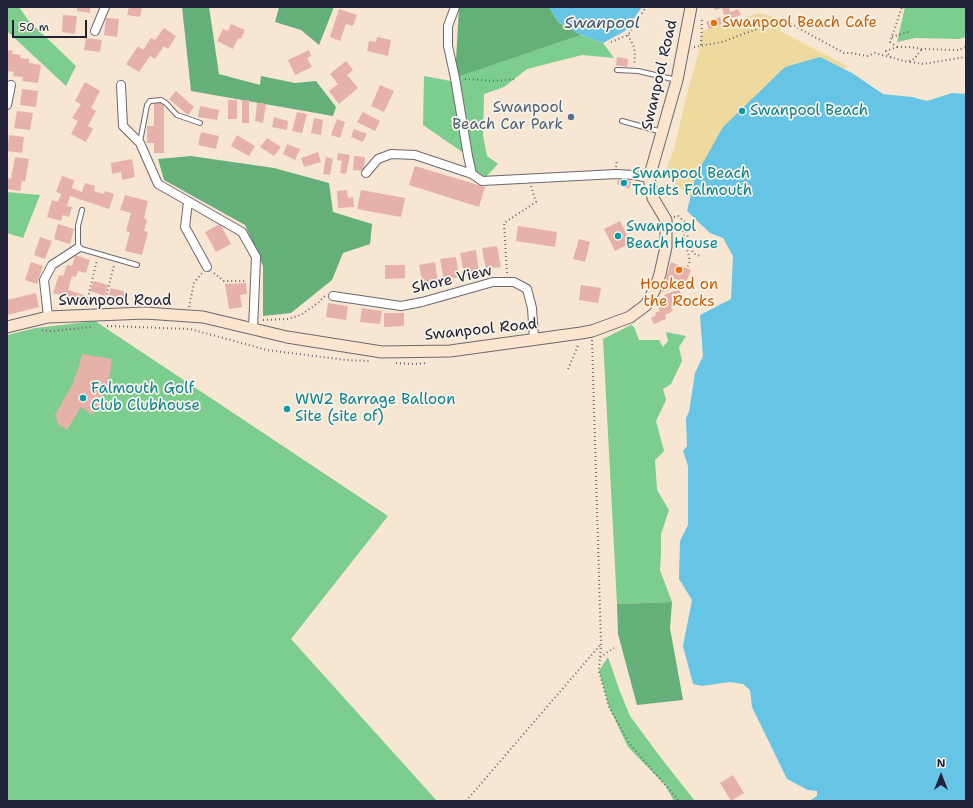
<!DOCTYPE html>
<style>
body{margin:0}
#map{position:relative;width:973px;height:808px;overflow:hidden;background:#f6e6d2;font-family:"Shantell Sans",sans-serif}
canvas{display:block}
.frame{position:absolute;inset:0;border:8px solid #22223b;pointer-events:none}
.north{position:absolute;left:921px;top:756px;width:40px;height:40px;-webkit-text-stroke:3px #f7f3e8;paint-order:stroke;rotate:0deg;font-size:11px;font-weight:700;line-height:16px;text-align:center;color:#22223b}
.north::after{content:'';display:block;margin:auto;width:14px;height:18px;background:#22223b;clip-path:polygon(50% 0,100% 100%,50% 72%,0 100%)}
.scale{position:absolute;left:12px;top:20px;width:75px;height:18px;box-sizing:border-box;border:2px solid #22223b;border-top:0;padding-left:5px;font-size:12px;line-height:14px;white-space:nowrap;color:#22223b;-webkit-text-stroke:3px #f7f3e8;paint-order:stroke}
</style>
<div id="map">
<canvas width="973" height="808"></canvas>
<div class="frame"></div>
<div class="north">N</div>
<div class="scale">50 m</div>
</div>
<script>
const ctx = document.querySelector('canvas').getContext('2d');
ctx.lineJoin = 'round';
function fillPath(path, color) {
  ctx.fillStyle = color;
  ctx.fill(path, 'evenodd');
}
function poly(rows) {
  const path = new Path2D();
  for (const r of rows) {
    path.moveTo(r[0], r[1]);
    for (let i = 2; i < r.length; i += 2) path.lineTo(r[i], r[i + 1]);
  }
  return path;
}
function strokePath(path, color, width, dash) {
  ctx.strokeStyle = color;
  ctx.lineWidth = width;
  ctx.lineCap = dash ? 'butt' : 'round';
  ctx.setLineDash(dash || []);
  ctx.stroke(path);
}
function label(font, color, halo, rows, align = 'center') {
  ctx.font = font + ' "Shantell Sans",sans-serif';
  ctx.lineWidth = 3.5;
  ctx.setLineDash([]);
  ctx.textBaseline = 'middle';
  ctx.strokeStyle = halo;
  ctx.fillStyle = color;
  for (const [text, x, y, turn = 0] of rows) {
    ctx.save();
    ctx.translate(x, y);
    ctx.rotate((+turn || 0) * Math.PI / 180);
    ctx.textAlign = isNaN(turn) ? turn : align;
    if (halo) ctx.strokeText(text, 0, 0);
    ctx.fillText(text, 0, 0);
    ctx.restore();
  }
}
fillPath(poly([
 [7,7,19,7,28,20,76,66,66,86,7,31],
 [905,7,966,7,966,37,959,39,915,38,897,42],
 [581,35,603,43,614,58,582,55,527,69,504,87,484,94,483,136,487,156,498,164,482,181,472,174,468,156,423,125,424,76,456,82,455,78],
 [7,192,40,195,23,238,7,233],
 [95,321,388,516,291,639,437,801,7,801,7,335,36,328],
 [631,325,634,327,639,340,659,340,663,347,668,341,666,332,686,336,679,347,682,361,671,384,663,389,666,400,656,421,664,451,655,460,657,490,669,510,661,534,661,554,660,570,672,602,617,604,603,339],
 [608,657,619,689,630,716,661,758,695,801,674,801,665,785,628,747,609,707,599,671]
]), '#7ccd8e');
fillPath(poly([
 [182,7,209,7,219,74,260,85,261,76,295,83,316,81,336,107,333,116,191,91],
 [279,7,334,7,319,45,301,30,275,22],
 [459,7,549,7,558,22,581,35,455,78],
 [191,156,274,168,329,183,333,212,372,224,370,244,343,253,332,280,291,313,263,316,263,266,245,225,164,180,158,159],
 [672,602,670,628,683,700,637,705,618,634,617,604]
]), '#65b079');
fillPath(poly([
 [759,13,785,20,780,31,849,67,836,70,707,209,664,175,674,149,688,90,698,55,702,31]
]), '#eeda9e');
fillPath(poly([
 [549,7,642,7,625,31,603,43,581,35,558,22],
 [820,57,852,73,883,94,912,97,927,101,952,93,966,94,966,801,809,801,817,796,817,791,808,790,787,779,752,707,750,690,743,684,730,682,702,686,693,684,683,646,692,600,679,579,680,541,688,525,688,466,683,451,687,446,686,418,689,412,695,373,703,356,700,315,731,299,733,256,723,238,710,233,687,211,696,175,723,127,785,67]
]), '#66c4e4');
fillPath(poly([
 [77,7,90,7,90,13,77,11],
 [129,7,142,7,140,17,127,15],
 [714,7,729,7,730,12,738,9,741,15,726,20,722,8,715,10],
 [339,9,357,15,353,26,346,24,340,41,330,37],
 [63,15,77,16,75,34,62,32],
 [720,17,722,24,709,29,706,22],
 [106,18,119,19,117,37,104,35],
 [231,24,245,30,241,39,238,38,233,49,217,41,223,29,228,31],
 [164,28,176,36,168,49,164,46,155,59,150,56,139,72,126,64,138,46,143,50,151,38,155,40],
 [377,37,391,40,388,56,367,51,369,41,376,42],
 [86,38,102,40,100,52,84,50],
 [7,50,13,51,12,54,21,55,20,58,29,59,29,63,41,65,38,83,22,81,23,77,13,76,14,72,7,71],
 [309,50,311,56,307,58,312,67,295,75,288,60],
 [617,57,628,59,627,67,616,65],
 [346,61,353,70,347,75,358,88,339,104,329,91,338,84,330,74],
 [85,82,100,91,91,108,96,111,88,126,93,129,86,142,71,134,78,121,72,118,81,104,75,101],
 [380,85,394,91,384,112,371,106],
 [22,89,38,91,36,107,20,105],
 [176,91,194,107,188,115,169,99],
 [228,100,237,100,237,119,228,119],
 [242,100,249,100,249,123,242,123],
 [154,103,164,103,164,153,154,153,154,143,147,143,147,126,154,126],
 [257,103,266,104,263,123,255,121],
 [200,106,219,110,217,120,198,117],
 [17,111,33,113,30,130,14,128],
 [297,112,307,114,302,133,292,131],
 [363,112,380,121,375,131,357,122],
 [274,117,288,121,287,130,272,127],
 [314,118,323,120,321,135,311,133],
 [337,119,345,122,340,138,331,135],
 [354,129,367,134,363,142,351,137],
 [201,132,219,136,216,149,198,145],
 [9,135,24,137,22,153,7,151],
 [237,135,255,146,249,156,231,146],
 [267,138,281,147,274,156,260,147],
 [287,144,300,149,295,160,283,154],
 [318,152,321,162,304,167,301,158],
 [338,153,350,155,346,174,340,173,342,161,337,160],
 [354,156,365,157,364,171,353,170],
 [15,157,29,159,25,182,22,181,20,191,7,189,7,178,11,179],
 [326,157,333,159,330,175,323,174],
 [132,159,135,177,122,180,121,172,112,174,111,163],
 [415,166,485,187,479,207,409,185],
 [62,176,74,180,72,188,82,192,85,183,95,186,94,191,104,194,105,191,114,194,109,209,70,196,67,206,72,207,69,217,63,215,61,221,47,217,52,200,58,202,61,194,56,192],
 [620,176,632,182,629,189,617,184],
 [347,190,348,198,353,197,354,207,338,208,337,191],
 [361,190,405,198,401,217,357,209],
 [125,195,148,201,144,218,147,220,144,231,148,232,142,255,125,251,130,232,126,231,131,213,120,210],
 [620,221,631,243,615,251,604,229],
 [58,224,74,229,70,244,54,239],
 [220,224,231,244,216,252,205,232],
 [518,226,557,232,555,247,516,241],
 [40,237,52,241,45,259,34,255],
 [579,239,590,242,585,262,573,259],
 [497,246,501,267,486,269,482,248],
 [476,250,479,271,464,274,460,253],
 [75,255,90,260,86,273,78,271,76,277,72,276,68,290,87,296,85,302,53,293,59,275,63,276,67,265,72,266],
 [456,257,459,277,444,280,440,259],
 [31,262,43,266,37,284,25,280],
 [435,262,438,283,423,286,419,265],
 [671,262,691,270,685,285,662,292],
 [385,265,405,265,405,278,385,279],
 [94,281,108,285,105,296,90,291],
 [246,283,247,294,240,295,242,307,229,309,225,284],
 [581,285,601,288,598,303,579,300],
 [111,288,126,292,123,302,108,297],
 [679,289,684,301,671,307,673,311,665,315,666,319,654,324,651,318,656,315,655,313,660,311,658,307,664,305,663,303,667,301,664,295],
 [36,293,39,307,7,315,7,300],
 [328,303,348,306,346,320,326,317],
 [362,308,382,311,380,324,360,322],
 [384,313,404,313,404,326,384,327],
 [82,354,112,359,110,374,105,391,98,406,92,415,81,407,67,430,58,424,55,415,72,385,79,366],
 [733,775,744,793,731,801,720,783]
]), '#e5b1a9');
const lane = poly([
 [617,70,638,71,677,80],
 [622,121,662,132],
 [140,142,147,105,150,101,161,100,166,103,177,115,200,123],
 [82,210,78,226,78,248,137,265]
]);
const street = poly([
 [455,7,448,26,448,46,455,78,468,156,472,174,482,181,616,174,634,175,649,178],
 [95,31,105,7],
 [121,85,123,126,140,143,158,184,242,232,256,257,253,329],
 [7,105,11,85],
 [366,173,378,159,391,154,415,155,472,174],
 [188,202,185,227,207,267],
 [333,296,401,306,422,302,493,282,514,282,527,289,532,308,534,339],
 [48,317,44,280,52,265,78,248]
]);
const secondary = poly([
 [7,327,48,317,145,313,203,317,287,337,382,352,450,351,581,333,592,331,630,317,646,305,655,289,660,274,666,247,666,220,653,198,649,178,677,80,691,7]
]);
strokePath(lane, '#6c6770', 6);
strokePath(street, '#6c6770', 10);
strokePath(secondary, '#6c6770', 13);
strokePath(poly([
 [628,35,634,47,635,55,634,65],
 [892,37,911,31],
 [611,42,628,35,646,7],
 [701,45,702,19],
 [694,47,722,42,762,27,791,24,844,53,851,53,867,56,875,53,908,62,914,59,922,49],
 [897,47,909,47,922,49,958,50,966,47],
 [891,58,886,51,897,47,890,42,902,7],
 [910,62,923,64,965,57],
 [465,79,495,81,515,79],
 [616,167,617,160],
 [674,217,678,216,687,224,686,231,693,253,700,256],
 [676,228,682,229,690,261,687,268],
 [214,273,224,281,246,281],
 [507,273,504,223,536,202,531,186],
 [86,306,97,260],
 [104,306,114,265],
 [189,307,194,283,202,273],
 [263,320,288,319,301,315,319,302,325,296],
 [107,326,190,329,267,350,346,360,370,361],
 [42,330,52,331,91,327],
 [592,340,601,644,599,671,609,707,629,743,679,801],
 [396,363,415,364,427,363],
 [568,369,579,343],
 [600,657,614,648],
 [466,801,601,644]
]), '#6c6770', 2, [1, 3]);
strokePath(lane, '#fff', 4);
strokePath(street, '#fff', 8);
strokePath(secondary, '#fce5cf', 11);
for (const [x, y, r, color] of [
 [714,23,4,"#e8710a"],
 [742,111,4,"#0f9aa8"],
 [571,117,4,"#5c6f8a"],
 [624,183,4,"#0f9aa8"],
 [618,236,4,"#0f9aa8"],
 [679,270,4,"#e8710a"],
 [83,398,4,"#0f9aa8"],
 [287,409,4,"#0f9aa8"]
]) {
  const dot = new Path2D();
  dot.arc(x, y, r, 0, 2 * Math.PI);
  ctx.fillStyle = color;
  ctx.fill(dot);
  strokePath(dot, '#f7f3e8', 1.5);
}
label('15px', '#c56008', '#f7f3e8', [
 ["Swanpool Beach Cafe",722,23],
 ["Hooked on",679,285,"center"],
 ["the Rocks",679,302,"center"]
], 'left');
label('15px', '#22223b', '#f7f3e8', [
 ["Swanpool Road",660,75,-77],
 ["Shore View",452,280,-13],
 ["Swanpool Road",115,301],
 ["Swanpool Road",481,330,-6]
]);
label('15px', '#4e5e75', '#f7f3e8', [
 ["Swanpool",563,108],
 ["Beach Car Park",563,125]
], 'right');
label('15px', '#0d838f', '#f7f3e8', [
 ["Swanpool Beach",750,111],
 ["Swanpool Beach",632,174],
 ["Toilets Falmouth",632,191],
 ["Swanpool",626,227],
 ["Beach House",626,244],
 ["Falmouth Golf",91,389],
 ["Club Clubhouse",91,406],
 ["WW2 Barrage Balloon",295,400],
 ["Site (site of)",295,417]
], 'left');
label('italic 16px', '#36536e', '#f7f3e8', [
 ["Swanpool",602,24]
]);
</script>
